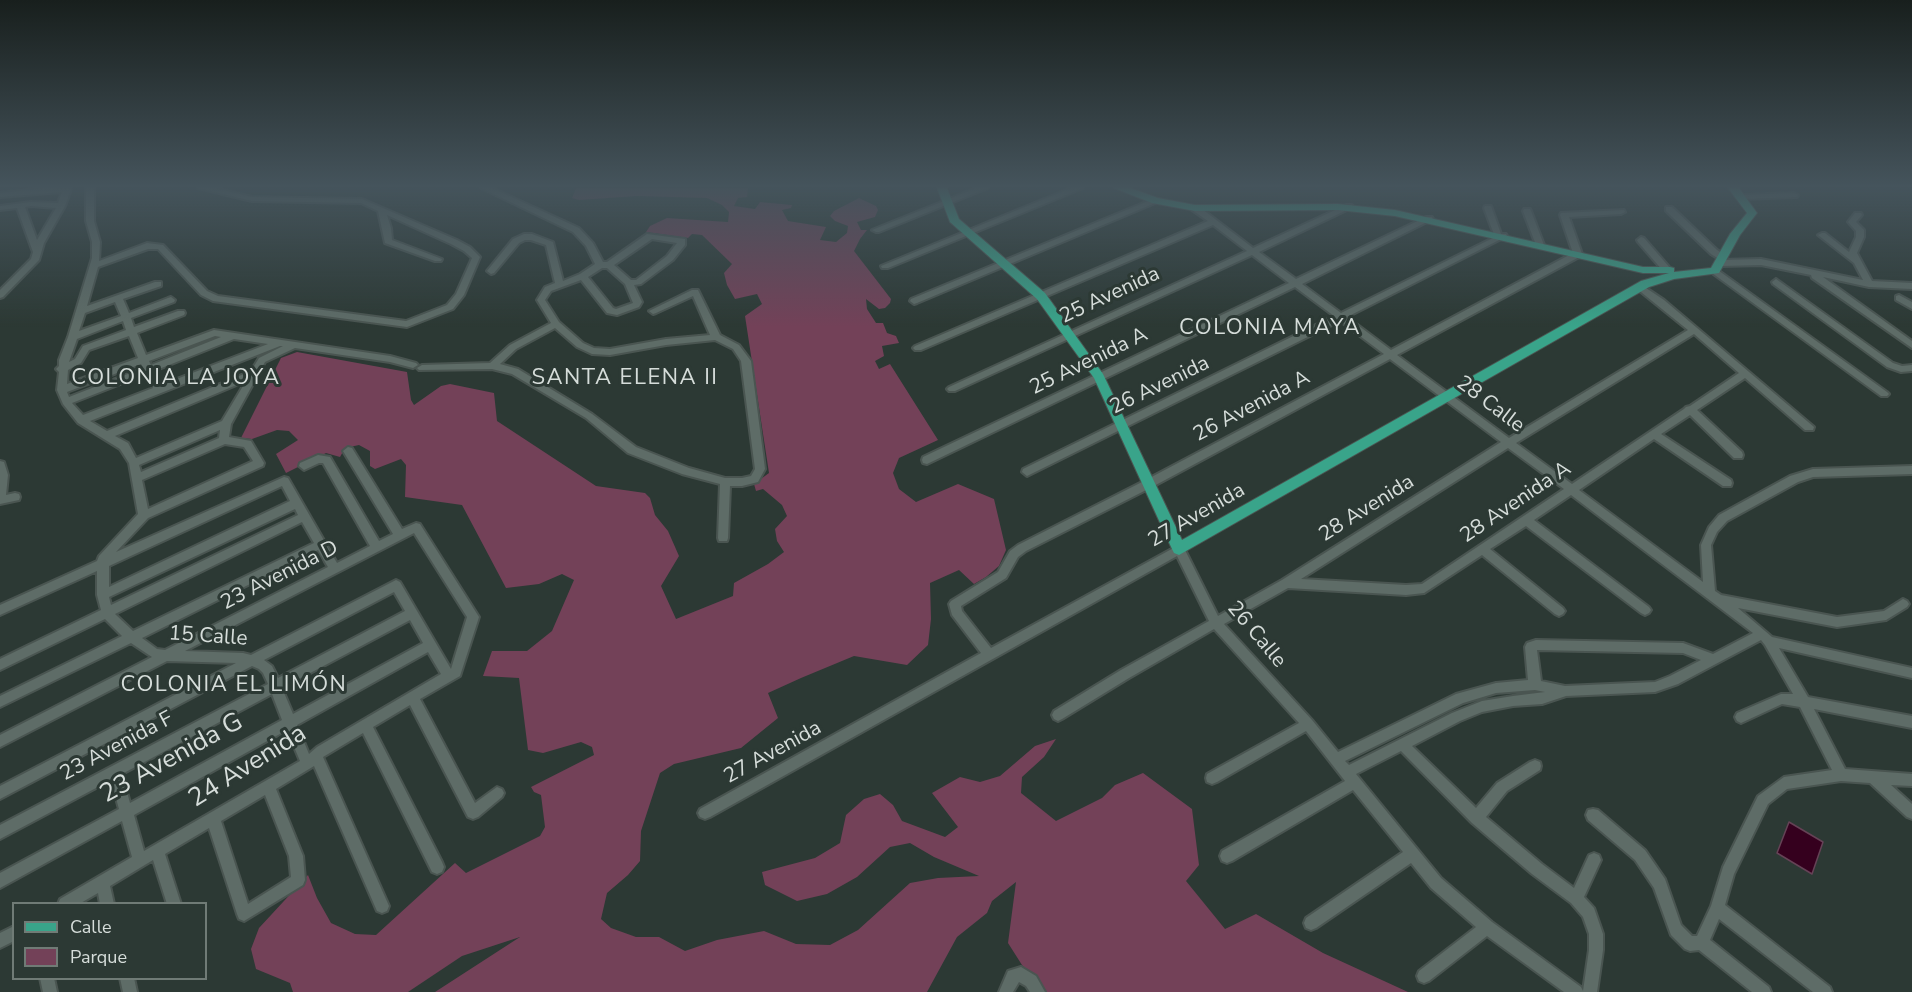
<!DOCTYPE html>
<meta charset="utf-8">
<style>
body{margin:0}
#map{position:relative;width:1912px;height:992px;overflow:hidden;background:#2c3934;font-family:"Nunito Sans",sans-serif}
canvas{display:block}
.legend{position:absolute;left:12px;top:902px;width:195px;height:78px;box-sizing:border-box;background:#2c3934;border:2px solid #707b76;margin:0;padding:8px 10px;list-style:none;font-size:18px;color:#d6ddda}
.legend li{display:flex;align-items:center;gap:12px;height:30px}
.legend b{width:30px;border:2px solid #707b76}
</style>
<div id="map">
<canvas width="1912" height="992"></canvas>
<ul class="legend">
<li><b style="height:8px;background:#39a48a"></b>Calle</li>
<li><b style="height:16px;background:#734158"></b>Parque</li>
</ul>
</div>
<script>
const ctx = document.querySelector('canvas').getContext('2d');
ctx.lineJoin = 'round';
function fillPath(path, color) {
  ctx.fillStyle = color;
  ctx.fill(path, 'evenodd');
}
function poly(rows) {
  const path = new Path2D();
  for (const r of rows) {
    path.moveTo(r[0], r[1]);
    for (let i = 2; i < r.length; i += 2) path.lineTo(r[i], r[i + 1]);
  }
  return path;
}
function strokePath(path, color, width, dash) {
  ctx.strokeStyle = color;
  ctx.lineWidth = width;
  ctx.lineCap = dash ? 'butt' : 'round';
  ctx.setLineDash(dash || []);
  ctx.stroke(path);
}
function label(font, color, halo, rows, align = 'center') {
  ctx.font = font + ' "Nunito Sans",sans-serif';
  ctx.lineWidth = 6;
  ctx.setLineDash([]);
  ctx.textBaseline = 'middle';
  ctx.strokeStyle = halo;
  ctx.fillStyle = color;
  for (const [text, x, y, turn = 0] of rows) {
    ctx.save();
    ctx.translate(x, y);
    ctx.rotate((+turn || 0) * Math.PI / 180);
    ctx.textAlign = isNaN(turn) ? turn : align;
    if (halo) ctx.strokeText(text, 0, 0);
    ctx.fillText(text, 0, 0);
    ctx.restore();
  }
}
fillPath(poly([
 [576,188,748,188,747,197,738,198,734,206,755,209,760,202,792,205,791,208,782,210,788,221,826,227,820,240,836,242,847,233,848,226,835,221,830,216,834,211,859,198,876,206,878,210,875,217,857,222,861,230,867,230,860,239,854,251,891,299,890,303,885,308,879,309,866,299,867,309,876,323,883,323,887,333,896,336,899,343,882,346,884,356,875,361,879,369,890,364,938,440,899,458,893,473,899,489,916,502,958,484,994,499,1006,550,999,566,986,577,974,584,959,570,930,583,931,619,928,645,907,665,854,656,801,678,768,693,778,718,741,748,674,764,660,773,641,831,640,861,628,875,607,893,601,919,611,928,636,937,659,937,685,951,717,940,764,931,796,944,830,945,858,930,910,883,938,878,979,876,934,857,910,843,890,847,857,877,827,894,797,901,765,885,762,872,815,858,840,843,846,815,864,799,880,794,893,805,902,821,945,837,958,827,932,793,960,777,980,782,1000,776,1035,746,1056,739,1044,757,1022,777,1021,793,1056,821,1102,798,1115,785,1143,773,1192,809,1199,865,1186,881,1225,929,1256,914,1323,953,1408,992,1047,992,1022,965,1008,943,1016,882,992,901,987,913,957,937,927,992,435,992,520,937,462,956,408,992,293,992,290,983,256,969,251,949,259,928,308,875,317,898,331,923,355,934,376,935,455,863,466,873,540,836,545,827,541,795,534,792,531,787,594,755,592,747,581,742,543,753,528,750,519,678,483,676,492,651,527,651,552,631,574,580,562,574,539,584,506,588,462,505,405,497,406,465,401,459,375,469,370,466,370,451,359,445,345,448,340,457,326,453,286,473,276,454,298,440,289,431,277,430,252,439,241,438,281,358,297,352,407,372,411,400,414,405,441,386,450,384,494,393,497,421,596,486,645,493,650,498,655,515,668,531,679,556,661,586,676,619,733,596,734,583,768,564,784,552,777,541,775,529,787,516,782,505,763,489,756,491,754,484,769,473,745,316,762,304,757,294,735,299,727,285,724,273,732,264,702,235,692,234,688,238,646,232,650,226,667,218,728,222,729,212,722,205,707,198,637,196,579,200,572,198]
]), '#734158');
const water = poly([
 [1789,822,1823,842,1812,874,1777,853,1789,822]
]);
fillPath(water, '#35001e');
strokePath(water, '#654256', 1.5);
const minor = poly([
 [46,188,71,189,65,206,44,243,39,260,3,297,0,298,0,290,31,259,33,252,17,208,0,210,0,206,31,202,58,203,62,192,0,197,0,193,46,188],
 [31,206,56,208,37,240,25,207,31,206],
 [86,188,94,188,94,221,100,242,99,261,147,243,163,245,207,291,218,296,406,321,447,305,456,294,472,258,464,251,451,244,387,215,391,228,392,240,442,259,441,261,435,261,385,243,378,211,361,203,252,201,198,188,215,188,252,197,362,199,457,240,470,247,480,257,464,295,453,309,407,327,213,301,201,295,158,249,148,249,98,267,87,306,155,282,161,282,161,286,123,299,129,313,168,298,171,297,175,300,174,302,131,318,134,327,178,311,184,311,185,313,184,315,137,333,146,355,214,330,390,356,416,363,418,365,413,368,390,362,295,348,265,362,231,424,229,437,251,441,264,463,263,466,148,518,116,552,284,477,288,478,337,563,370,546,323,463,319,463,304,470,299,466,300,463,318,455,330,457,379,541,393,534,343,451,348,447,352,448,402,529,416,523,420,524,479,617,460,676,420,699,475,803,497,787,502,789,504,793,502,797,478,817,473,819,468,817,410,705,373,727,442,862,444,867,442,872,437,874,432,872,363,733,323,757,389,906,387,911,382,913,377,911,314,766,276,789,303,856,305,880,303,885,244,921,239,919,237,914,209,828,165,854,181,904,167,904,153,860,110,886,114,904,100,904,98,893,79,904,58,904,60,899,132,857,122,821,0,888,0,873,119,809,111,780,0,839,0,825,268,684,263,673,259,669,252,666,0,799,0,786,236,663,167,661,0,747,0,735,152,657,131,643,0,707,0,696,122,636,105,619,0,670,0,659,101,610,97,595,97,571,0,615,0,605,97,561,99,556,138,514,129,463,120,449,78,423,63,404,57,390,59,372,56,369,59,366,59,360,68,337,92,258,92,242,86,221,86,188],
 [115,302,121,316,79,331,85,313,115,302],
 [123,321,126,330,83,346,75,359,69,362,77,339,123,321],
 [129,336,138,358,67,384,68,370,81,363,89,350,129,336],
 [215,336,221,337,151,365,149,361,215,336],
 [234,339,268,344,161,385,154,371,234,339],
 [280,346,283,346,259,358,251,371,107,431,90,421,280,346],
 [141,364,143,368,69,397,67,392,141,364],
 [146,374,153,388,83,415,72,403,146,374],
 [246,381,222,421,136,458,128,443,115,436,246,381],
 [220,430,219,438,141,472,139,465,220,430],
 [225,444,244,447,253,461,148,509,142,480,225,444],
 [282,486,290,501,109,587,109,566,282,486],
 [295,509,298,515,111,605,109,597,295,509],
 [302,522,314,543,133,631,115,614,302,522],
 [414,533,467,617,451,669,400,582,396,580,251,655,243,653,185,651,414,533],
 [318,550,328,567,165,650,157,649,142,638,318,550],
 [394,592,405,611,278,678,272,666,264,660,394,592],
 [410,620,423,643,293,714,282,688,410,620],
 [428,652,441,674,317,747,309,754,297,725,428,652],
 [272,694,282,720,130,803,122,774,272,694],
 [287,730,300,761,144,851,134,815,287,730],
 [265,795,289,856,291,877,248,904,221,821,265,795],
 [481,188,492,188,579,228,593,243,603,262,607,262,647,234,685,239,685,245,673,260,641,284,634,285,642,302,639,307,617,315,607,313,581,280,551,291,545,300,559,322,583,343,594,348,610,349,666,339,710,335,693,296,656,313,653,314,649,311,692,290,698,290,720,335,739,345,751,361,765,469,758,482,742,486,730,486,728,538,727,541,719,541,718,538,720,484,682,474,628,453,586,418,512,374,492,369,419,370,417,368,422,365,490,363,510,345,551,323,537,300,545,287,555,283,546,245,531,240,525,240,519,243,494,273,491,274,487,271,513,239,524,234,532,234,553,242,563,281,580,274,595,264,586,246,573,232,481,188],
 [652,239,677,243,667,256,636,280,631,280,614,265,652,239],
 [602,268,607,268,625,284,633,303,616,309,613,308,588,277,602,268],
 [555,328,577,347,592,354,610,355,666,345,715,340,733,349,741,361,755,469,751,476,742,478,725,478,689,468,636,447,592,414,518,369,500,364,516,349,555,328],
 [976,188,988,188,879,232,876,232,872,230,976,188],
 [1071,188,1083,188,888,268,882,268,881,266,1071,188],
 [1794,193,1798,195,1797,197,1741,199,1737,197,1741,195,1794,193],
 [1153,199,1159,199,1160,201,917,303,914,304,910,301,911,299,1153,199],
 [1346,205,1352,205,1353,207,1259,252,1296,279,1426,217,1432,217,1433,219,1302,284,1341,313,1495,237,1484,208,1485,206,1491,206,1501,234,1506,234,1507,236,1347,317,1391,350,1573,253,1560,215,1561,213,1624,210,1625,212,1621,214,1569,217,1582,254,1581,256,1397,355,1509,438,1688,330,1636,288,1640,285,1643,286,1664,300,1814,427,1813,430,1805,430,1745,378,1697,410,1742,452,1743,455,1742,458,1734,458,1690,415,1661,434,1731,480,1732,483,1731,486,1723,486,1654,439,1579,490,1703,582,1701,545,1709,527,1719,515,1790,476,1813,469,1912,466,1912,474,1813,477,1798,482,1727,521,1717,532,1711,545,1715,591,1721,595,1837,617,1884,611,1903,599,1907,601,1909,604,1907,607,1886,620,1837,627,1738,608,1772,637,1912,668,1912,678,1779,648,1808,697,1912,716,1912,728,1814,709,1845,769,1912,774,1912,786,1891,785,1912,804,1912,819,1907,817,1870,783,1841,781,1787,789,1768,804,1734,874,1725,905,1830,987,1832,992,1813,992,1719,919,1710,940,1769,987,1771,992,1752,992,1699,950,1690,951,1685,949,1671,935,1654,888,1635,860,1588,820,1586,815,1588,810,1593,809,1598,810,1645,850,1665,879,1681,925,1692,936,1697,936,1711,906,1723,867,1758,796,1784,777,1832,770,1800,707,1782,704,1741,723,1737,721,1735,717,1737,713,1781,694,1793,694,1765,645,1761,640,1678,684,1655,692,1566,696,1542,704,1513,706,1482,712,1460,721,1412,746,1476,808,1497,783,1530,762,1535,760,1540,762,1541,766,1540,770,1507,791,1486,817,1542,864,1574,888,1589,855,1594,853,1599,855,1601,860,1584,897,1594,908,1603,934,1603,950,1597,992,1564,992,1487,936,1429,981,1424,983,1419,981,1417,976,1419,971,1476,927,1431,888,1411,863,1316,928,1311,930,1306,928,1304,923,1306,918,1403,852,1353,790,1232,861,1227,863,1222,861,1220,856,1222,851,1345,781,1306,731,1217,782,1212,784,1207,782,1206,778,1207,774,1299,723,1214,629,1129,678,1062,719,1058,721,1054,719,1052,715,1054,711,1121,670,1209,621,1177,556,710,817,705,819,700,817,698,813,700,809,981,653,952,615,949,604,951,601,998,572,1010,551,1018,545,1144,481,1384,354,1340,321,1027,476,1022,472,1023,469,1334,316,1295,287,927,464,923,463,922,460,923,457,1289,283,1252,255,955,391,949,391,947,389,949,387,1247,251,1213,225,921,350,915,350,913,348,915,346,1208,221,1192,210,1192,206,1198,206,1253,248,1346,205],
 [1694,334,1739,373,1690,406,1686,407,1684,409,1572,484,1516,443,1694,334],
 [1390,359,1501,442,1282,580,1218,616,1183,546,1179,545,991,648,962,611,961,606,1006,578,1018,557,1026,551,1152,487,1390,359],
 [1508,448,1564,489,1422,584,1406,585,1301,579,1508,448],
 [1571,495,1753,633,1713,654,1683,643,1536,640,1527,643,1525,647,1528,680,1496,683,1456,694,1338,752,1312,720,1224,624,1288,588,1406,595,1424,593,1482,555,1555,614,1559,616,1563,614,1565,611,1563,608,1490,549,1526,526,1641,613,1645,615,1649,613,1651,610,1649,607,1534,520,1571,495],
 [1537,650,1683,653,1701,660,1670,676,1655,682,1565,686,1541,681,1537,650],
 [1535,690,1545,692,1513,696,1482,701,1452,713,1349,765,1345,761,1463,703,1496,693,1535,690],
 [1401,751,1472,823,1532,874,1571,903,1583,917,1589,934,1589,950,1583,991,1581,987,1492,922,1441,878,1356,774,1401,751],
 [1666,207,1672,207,1717,250,1725,255,1725,259,1719,259,1711,254,1666,211,1666,207],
 [1524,209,1530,209,1531,211,1544,245,1543,247,1537,247,1536,245,1523,211,1524,209],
 [1855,213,1861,213,1862,215,1856,222,1864,230,1864,237,1857,253,1872,281,1912,283,1912,289,1869,287,1823,277,1912,341,1912,348,1812,278,1811,275,1761,265,1720,266,1716,263,1720,260,1761,259,1863,280,1854,263,1818,235,1822,233,1825,233,1849,252,1856,237,1856,231,1848,222,1855,213],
 [1641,237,1644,238,1670,268,1670,272,1664,272,1638,242,1637,240,1641,237],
 [1715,268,1887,392,1889,394,1887,396,1881,396,1712,273,1712,269,1715,268],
 [1776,279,1893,363,1902,366,1912,365,1912,371,1901,372,1887,367,1773,284,1772,282,1776,279],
 [1899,295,1912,302,1912,309,1896,300,1896,296,1899,295],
 [0,461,4,462,8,475,6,495,15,493,19,494,20,497,19,500,0,504,0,461],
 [14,926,14,941,0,948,0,933,14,926],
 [1021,967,1036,976,1045,992,1030,992,1026,986,1019,982,1013,992,999,992,1008,971,1021,967],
 [40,978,54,978,57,992,43,992,40,978],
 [120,978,134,978,137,992,123,992,120,978]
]);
const major = poly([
 [937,188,947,188,959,219,1045,293,1103,374,1182,540,1641,281,1669,273,1643,273,1395,216,1338,210,1195,211,1152,203,1114,188,1130,188,1158,198,1195,205,1338,204,1395,210,1643,267,1670,267,1674,268,1674,272,1711,268,1730,234,1747,213,1728,188,1739,188,1757,213,1740,235,1719,273,1674,279,1649,287,1179,555,1174,553,1172,549,1094,378,1037,299,950,222,937,188]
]);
strokePath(minor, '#4a5551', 4);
strokePath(major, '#4a5551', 2);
fillPath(minor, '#5e6c67');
fillPath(major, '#39a48a');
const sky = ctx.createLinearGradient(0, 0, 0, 327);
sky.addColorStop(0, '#181f1d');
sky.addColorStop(0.57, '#45545c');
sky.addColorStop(1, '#45545c00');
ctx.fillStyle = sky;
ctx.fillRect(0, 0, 1912, 327);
label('21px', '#d6ddda', '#2c3934', [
 ["25 Avenida",1110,296,-25],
 ["25 Avenida A",1089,362,-26],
 ["26 Avenida",1160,386,-26],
 ["28 Calle",1490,405,37],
 ["26 Avenida A",1252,407,-28],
 ["28 Avenida A",1516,503,-34],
 ["28 Avenida",1367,509,-32],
 ["27 Avenida",1197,516,-30],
 ["23 Avenida D",280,576,-27],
 ["26 Calle",1256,635,50],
 ["15 Calle",208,637,4],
 ["23 Avenida F",117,747,-28],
 ["27 Avenida",773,753,-29]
]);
ctx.letterSpacing = '1.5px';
label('22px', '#d6ddda', '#2c3934', [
 ["COLONIA MAYA",1270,329],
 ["COLONIA LA JOYA",176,379],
 ["SANTA ELENA II",625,379],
 ["COLONIA EL LIMÓN",234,686]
]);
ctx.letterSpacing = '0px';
label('26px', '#d6ddda', '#2c3934', [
 ["23 Avenida G",172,759,-29],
 ["24 Avenida",248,767,-32]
]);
</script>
